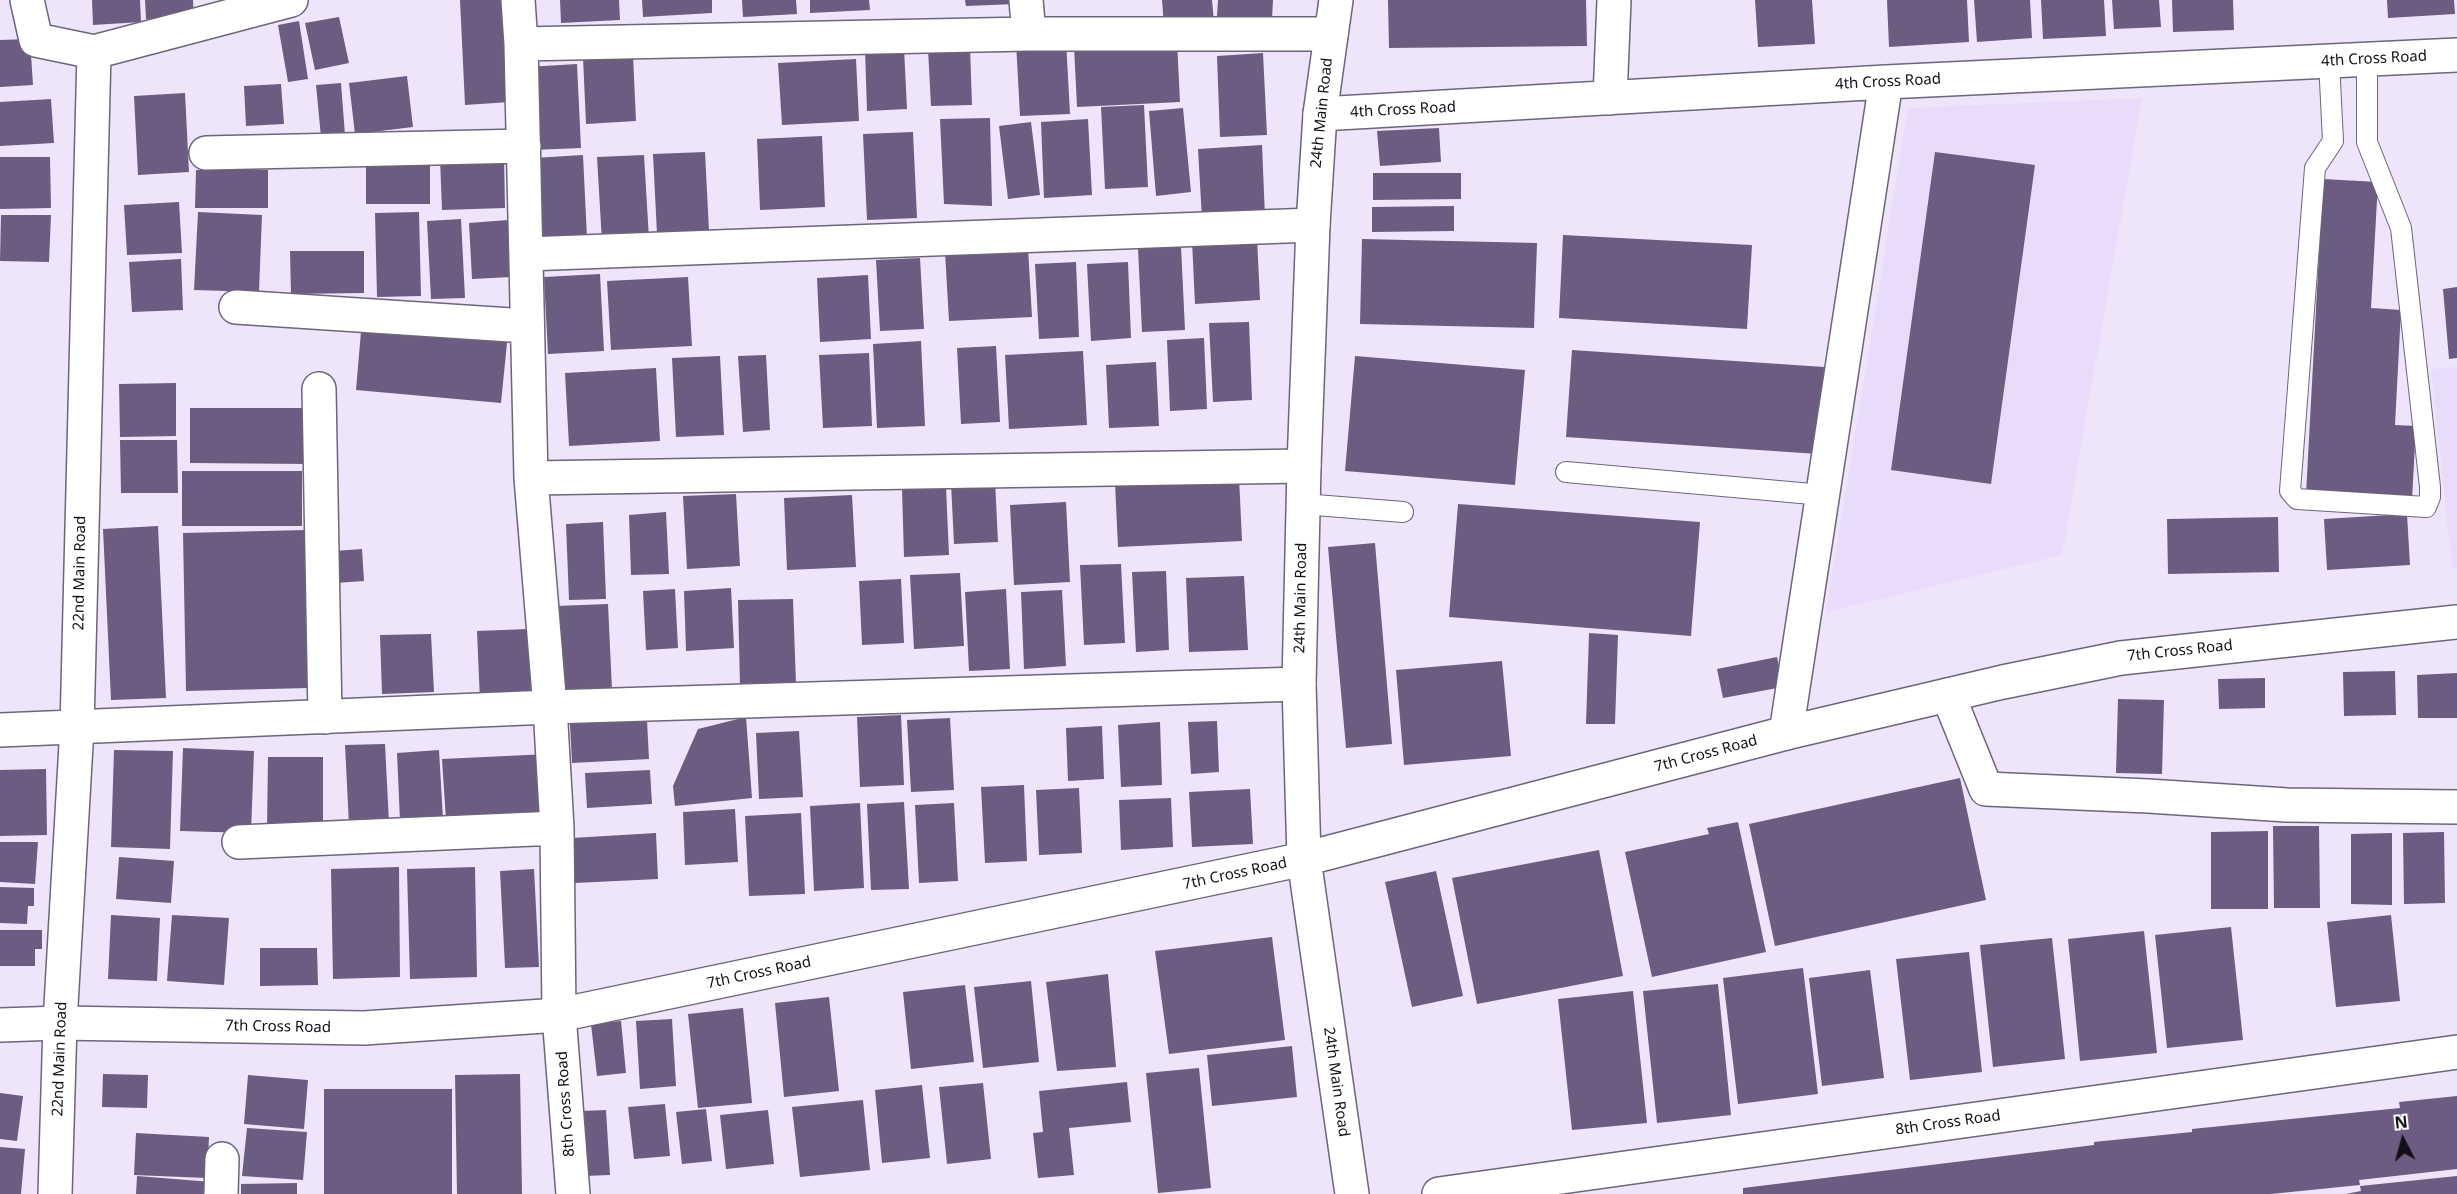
<!DOCTYPE html>
<style>
body{margin:0}
#map{position:relative;width:2457px;height:1194px;overflow:hidden;background:#eee5fb;font-family:"Noto Sans",sans-serif}
canvas{display:block}
.north{position:absolute;left:2373px;top:1110px;width:60px;height:60px;-webkit-text-stroke:4px #fff;paint-order:stroke;rotate:354deg;font-size:16px;font-weight:700;line-height:24px;text-align:center;color:#120f16}
.north::after{content:'';display:block;margin:auto;width:21px;height:27px;background:#120f16;clip-path:polygon(50% 0,100% 100%,50% 72%,0 100%)}
</style>
<div id="map">
<canvas width="2457" height="1194"></canvas>
<div class="north">N</div>
</div>
<script>
const ctx = document.querySelector('canvas').getContext('2d');
ctx.lineJoin = 'round';
function fillPath(path, color) {
  ctx.fillStyle = color;
  ctx.fill(path, 'evenodd');
}
function poly(rows) {
  const path = new Path2D();
  for (const r of rows) {
    path.moveTo(r[0], r[1]);
    for (let i = 2; i < r.length; i += 2) path.lineTo(r[i], r[i + 1]);
  }
  return path;
}
function strokePath(path, color, width, dash) {
  ctx.strokeStyle = color;
  ctx.lineWidth = width;
  ctx.lineCap = dash ? 'butt' : 'round';
  ctx.setLineDash(dash || []);
  ctx.stroke(path);
}
function label(font, color, halo, rows, align = 'center') {
  ctx.font = font + ' "Noto Sans",sans-serif';
  ctx.lineWidth = 6;
  ctx.setLineDash([]);
  ctx.textBaseline = 'middle';
  ctx.strokeStyle = halo;
  ctx.fillStyle = color;
  for (const [text, x, y, turn = 0] of rows) {
    ctx.save();
    ctx.translate(x, y);
    ctx.rotate((+turn || 0) * Math.PI / 180);
    ctx.textAlign = isNaN(turn) ? turn : align;
    if (halo) ctx.strokeText(text, 0, 0);
    ctx.fillText(text, 0, 0);
    ctx.restore();
  }
}
fillPath(poly([
 [2142,98,2062,555,1826,612,1908,108],
 [2457,367,2457,567,2452,568,2431,369]
]), '#e8dcfa');
fillPath(poly([
 [92,0,140,0,141,22,93,25],
 [145,0,193,0,194,17,146,19],
 [460,0,505,0,510,102,465,105],
 [560,0,619,0,620,20,561,23],
 [642,0,712,0,712,13,643,17],
 [742,0,796,0,797,14,743,17],
 [810,0,869,0,870,10,810,13],
 [965,0,1016,0,1016,4,966,6],
 [1162,0,1212,0,1214,22,1164,26],
 [1218,0,1273,0,1272,19,1217,16],
 [1388,0,1586,0,1587,46,1389,48],
 [1755,0,1812,0,1815,44,1758,47],
 [1887,0,1967,0,1969,42,1889,47],
 [1974,0,2030,0,2032,38,1977,42],
 [2041,0,2104,0,2106,36,2043,39],
 [2112,0,2159,0,2161,27,2114,29],
 [2172,0,2233,0,2234,30,2173,32],
 [2387,0,2454,0,2455,14,2388,18],
 [339,17,349,63,315,70,305,23],
 [299,21,308,79,288,82,278,25],
 [30,39,33,85,0,87,0,40],
 [1066,40,1070,114,1020,116,1016,42],
 [1177,41,1180,102,1077,107,1074,46],
 [970,47,972,105,931,106,928,49],
 [904,48,907,109,867,111,865,50],
 [1263,53,1267,135,1220,137,1217,56],
 [633,55,636,121,586,124,583,57],
 [856,59,859,121,782,125,778,63],
 [577,64,581,148,532,150,527,67],
 [407,76,413,127,355,134,349,83],
 [341,83,345,135,321,137,316,85],
 [281,84,284,124,246,126,244,86],
 [185,93,189,172,138,175,134,96],
 [51,99,54,143,0,146,0,102],
 [1144,105,1148,187,1105,189,1101,107],
 [1183,108,1191,192,1156,196,1149,111],
 [990,118,992,206,944,204,940,119],
 [1088,119,1092,195,1044,198,1041,122],
 [1031,122,1040,195,1008,199,999,126],
 [1439,128,1441,162,1380,166,1377,131],
 [913,132,917,218,867,220,863,134],
 [822,136,825,207,760,210,757,139],
 [1262,145,1265,217,1202,219,1198,149],
 [705,152,709,231,657,234,653,154],
 [1935,152,2035,165,1991,484,1891,470],
 [583,155,587,238,537,241,533,158],
 [644,155,649,239,602,242,597,157],
 [504,156,505,208,442,210,440,159],
 [0,157,50,157,51,208,0,209],
 [366,162,430,162,430,204,366,204],
 [196,170,268,170,268,208,195,208],
 [1373,173,1461,173,1461,199,1373,200],
 [2323,179,2378,182,2371,308,2401,310,2395,425,2416,426,2412,500,2306,494],
 [179,202,182,253,127,255,124,205],
 [1454,206,1454,231,1372,232,1372,207],
 [198,212,262,215,259,292,194,290],
 [419,212,421,296,377,297,375,213],
 [1,215,51,215,49,262,0,261],
 [461,219,465,298,431,299,427,221],
 [508,220,511,277,472,279,469,223],
 [1563,235,1752,245,1747,329,1559,318],
 [1257,238,1260,300,1195,304,1192,241],
 [1362,239,1537,243,1534,328,1360,324],
 [1181,246,1185,330,1142,332,1138,248],
 [1028,248,1032,317,949,321,945,252],
 [290,251,364,251,364,293,291,294],
 [920,258,924,329,880,331,876,260],
 [181,259,183,310,132,312,129,262],
 [1076,262,1079,337,1039,339,1035,264],
 [1128,262,1131,338,1091,341,1087,264],
 [600,274,604,351,548,354,544,277],
 [868,275,871,339,820,342,817,278],
 [688,277,692,346,611,350,607,281],
 [2457,287,2457,358,2449,359,2443,289],
 [362,320,508,333,501,403,356,390],
 [1249,322,1252,400,1213,402,1209,323],
 [1204,338,1207,409,1170,411,1167,340],
 [921,341,925,426,877,428,873,344],
 [996,346,1000,422,961,424,957,348],
 [1572,350,1824,367,1818,454,1566,437],
 [1083,351,1087,425,1009,429,1005,355],
 [869,353,872,426,823,428,819,355],
 [766,355,770,430,743,432,738,356],
 [720,356,724,435,676,437,672,358],
 [1355,356,1525,370,1515,485,1345,471],
 [1156,362,1159,426,1109,428,1106,365],
 [656,368,660,441,569,446,565,373],
 [176,383,176,436,120,437,119,384],
 [190,408,309,408,309,464,190,463],
 [120,440,177,440,178,493,121,493],
 [182,471,302,471,302,526,182,526],
 [1239,477,1242,541,1118,547,1115,483],
 [995,480,998,542,954,544,951,483],
 [946,487,949,555,904,557,902,489],
 [736,494,740,566,687,569,683,496],
 [852,495,856,567,787,570,784,498],
 [1066,502,1070,582,1014,585,1010,505],
 [1458,504,1700,522,1691,636,1449,617],
 [666,512,669,574,631,575,629,515],
 [2407,514,2410,565,2327,570,2324,519],
 [2278,517,2279,572,2168,574,2167,519],
 [603,522,606,599,569,600,566,524],
 [158,526,166,698,111,700,103,529],
 [306,530,309,688,186,691,183,533],
 [1375,543,1392,744,1346,748,1328,547],
 [362,549,364,581,335,583,334,551],
 [1121,564,1125,643,1084,645,1080,565],
 [1166,571,1169,650,1136,652,1132,572],
 [960,573,964,646,914,649,910,575],
 [1244,576,1248,650,1189,652,1186,578],
 [901,579,904,643,862,645,859,581],
 [731,588,734,648,686,651,684,591],
 [675,589,678,648,646,650,643,591],
 [1006,589,1010,669,969,671,965,592],
 [1062,590,1066,666,1024,669,1021,592],
 [793,599,796,685,740,687,738,600],
 [608,604,612,690,560,692,556,606],
 [528,629,531,699,480,701,477,631],
 [1589,633,1618,635,1615,724,1586,724],
 [431,634,434,692,382,694,380,635],
 [1777,657,1783,687,1723,698,1717,669],
 [1502,661,1511,756,1404,765,1396,670],
 [2395,671,2396,715,2344,716,2343,672],
 [2457,673,2457,718,2418,718,2417,675],
 [2265,678,2265,708,2219,709,2218,679],
 [2118,699,2164,700,2162,774,2116,773],
 [901,715,904,785,860,787,857,717],
 [746,717,752,798,675,806,673,786,698,729],
 [950,718,954,790,911,792,907,720],
 [647,720,649,759,572,763,570,724],
 [1217,721,1219,772,1191,774,1188,722],
 [1160,722,1162,785,1121,787,1118,725],
 [1102,726,1104,779,1068,781,1066,728],
 [799,731,803,797,759,799,756,733],
 [385,744,389,823,349,825,345,745],
 [183,748,254,751,251,833,180,831],
 [114,750,173,751,170,849,111,847],
 [439,750,443,819,400,821,397,753],
 [548,754,551,815,446,820,442,759],
 [268,757,323,757,323,829,267,829],
 [46,769,47,835,0,836,0,770],
 [650,770,652,804,587,808,585,773],
 [1960,778,1986,900,1775,946,1749,824],
 [1024,785,1027,861,985,863,981,787],
 [1079,788,1082,853,1039,855,1036,790],
 [1250,789,1253,844,1192,847,1189,792],
 [1171,798,1173,847,1121,850,1119,800],
 [904,802,909,889,871,890,867,804],
 [860,803,864,888,814,891,810,806],
 [954,803,958,881,919,883,915,805],
 [735,809,738,862,685,865,683,812],
 [801,813,805,894,749,896,745,816],
 [1738,822,1766,952,1652,977,1625,852,1709,834,1707,828],
 [2273,826,2319,826,2320,908,2274,908],
 [2268,831,2268,909,2211,909,2211,832],
 [2444,832,2445,903,2404,904,2403,833],
 [656,833,658,879,575,883,572,838],
 [2392,833,2392,905,2351,904,2351,834],
 [0,842,38,842,35,884,0,882],
 [1599,850,1623,976,1477,1004,1452,878],
 [119,857,174,861,171,903,116,899],
 [399,867,400,977,333,979,331,869],
 [475,867,477,977,410,979,407,869],
 [534,869,539,967,505,968,500,871],
 [1436,871,1463,996,1412,1007,1385,882],
 [0,887,34,888,34,906,28,906,27,924,0,923],
 [111,915,160,918,157,981,108,979],
 [172,915,229,918,224,985,167,981],
 [2391,915,2400,1001,2336,1007,2327,922],
 [2231,927,2243,1040,2167,1048,2155,935],
 [0,930,42,930,42,949,35,949,35,966,0,966],
 [2144,931,2157,1053,2080,1061,2068,939],
 [1272,937,1285,1040,1169,1054,1155,951],
 [2052,938,2065,1059,1993,1067,1980,945],
 [260,948,317,948,318,985,260,986],
 [1969,952,1982,1072,1910,1080,1896,959],
 [1803,968,1818,1094,1738,1104,1723,978],
 [1870,970,1884,1078,1822,1086,1809,978],
 [1108,974,1116,1067,1057,1071,1046,982],
 [1031,981,1039,1062,983,1068,974,987],
 [1718,984,1731,1115,1657,1123,1643,991],
 [965,985,974,1062,911,1069,903,992],
 [1633,991,1647,1123,1572,1130,1558,999],
 [829,997,839,1091,784,1097,775,1003],
 [743,1008,752,1103,698,1108,688,1014],
 [672,1019,676,1086,640,1089,636,1021],
 [621,1021,626,1073,597,1076,591,1024],
 [1292,1046,1297,1097,1212,1106,1207,1055],
 [1199,1068,1211,1188,1158,1193,1146,1073],
 [103,1074,148,1075,147,1108,102,1107],
 [520,1074,522,1194,457,1194,455,1075],
 [248,1075,308,1080,304,1129,244,1124],
 [1127,1082,1131,1122,1069,1128,1074,1175,1038,1178,1033,1133,1043,1132,1039,1091],
 [983,1083,991,1159,947,1164,939,1087],
 [922,1085,930,1158,882,1163,875,1090],
 [324,1089,452,1089,452,1194,324,1194],
 [0,1093,23,1096,17,1141,0,1139],
 [2457,1096,2457,1169,2359,1180,2360,1185,2271,1194,1743,1194,1743,1188,2094,1145,2094,1142,2192,1132,2192,1129,2400,1108,2399,1102],
 [863,1100,870,1170,800,1177,792,1107],
 [665,1104,670,1156,634,1159,628,1107],
 [706,1109,712,1161,682,1164,676,1112],
 [606,1110,610,1175,584,1176,581,1111],
 [768,1110,774,1164,726,1169,720,1115],
 [247,1128,307,1132,303,1180,242,1176],
 [136,1133,209,1137,207,1178,134,1175],
 [0,1147,25,1149,21,1194,0,1194],
 [137,1176,212,1182,211,1194,136,1194],
 [2457,1176,2457,1194,2346,1194,2361,1191,2360,1186],
 [297,1183,297,1194,241,1194,241,1184]
]), '#6c5c81');
const lane = poly([
 [2329,61,2333,141,2315,168,2290,491,2297,499,2426,507,2430,497,2430,487,2401,228,2367,142,2367,59],
 [1566,472,1823,495],
 [1303,504,1403,512]
]);
const street = poly([
 [27,0,36,40,94,52,77,727,60,1023,55,1194],
 [518,0,521,44,531,478,550,707,557,828,559,1015,573,1194],
 [1026,0,1029,34],
 [521,44,1029,34,1331,34],
 [94,52,291,0],
 [1610,98,1614,0],
 [1320,114,1886,82,2457,55],
 [206,153,524,146],
 [526,254,1313,225],
 [236,307,526,326],
 [319,389,325,717],
 [531,478,1304,466],
 [1948,695,1986,789,2148,796,2287,805,2457,807],
 [0,730,550,707,1299,684],
 [1786,733,1886,82],
 [239,842,557,828],
 [221,1194,222,1159],
 [1439,1194,2457,1052]
]);
const secondary = poly([
 [1336,0,1320,114,1313,225,1304,466,1299,684,1304,859,1352,1194],
 [0,1025,60,1023,364,1028,559,1015,1304,859,1786,733,2003,682,2121,658,2457,622]
]);
strokePath(lane, '#6d6579', 22);
strokePath(street, '#6d6579', 36);
strokePath(secondary, '#6d6579', 36);
strokePath(lane, '#fff', 20);
strokePath(street, '#fff', 33);
strokePath(secondary, '#fff', 33);
label('15px', '#120f16', '#fff', [
 ["4th Cross Road",2374,59,-3],
 ["4th Cross Road",1888,82,-3],
 ["4th Cross Road",1403,110,-3],
 ["24th Main Road",1322,113,-84],
 ["22nd Main Road",80,573,-89],
 ["24th Main Road",1301,598,-89],
 ["7th Cross Road",2180,651,-6],
 ["7th Cross Road",1706,754,-15],
 ["7th Cross Road",1235,874,-12],
 ["7th Cross Road",759,973,-12],
 ["7th Cross Road",278,1027,1],
 ["22nd Main Road",60,1059,-88],
 ["24th Main Road",1336,1082,82],
 ["8th Cross Road",566,1104,-94],
 ["8th Cross Road",1948,1123,-8]
]);
</script>
